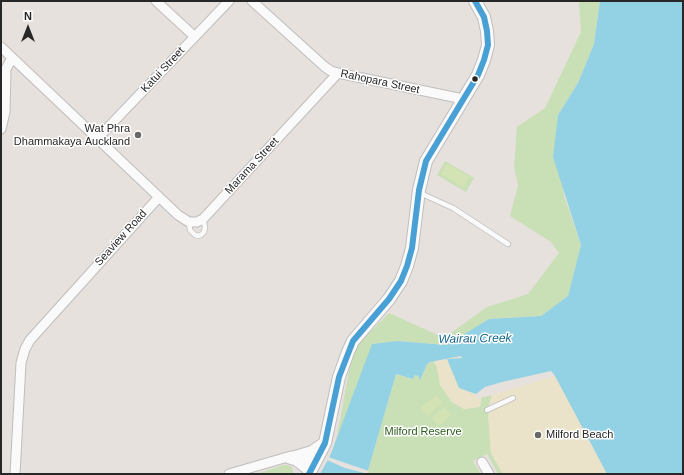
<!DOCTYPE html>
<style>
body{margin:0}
#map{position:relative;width:684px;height:475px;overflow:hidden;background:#e6e1dc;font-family:Arial,sans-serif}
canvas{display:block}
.frame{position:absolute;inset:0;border:2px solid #272727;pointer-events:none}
.north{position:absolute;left:8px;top:8px;width:40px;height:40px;-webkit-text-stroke:3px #fff;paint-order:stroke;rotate:0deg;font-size:11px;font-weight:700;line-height:16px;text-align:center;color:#272727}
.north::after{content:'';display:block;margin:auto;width:14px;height:18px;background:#272727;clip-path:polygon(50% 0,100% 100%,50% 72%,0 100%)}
</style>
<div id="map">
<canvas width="684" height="475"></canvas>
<div class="frame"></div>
<div class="north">N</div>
</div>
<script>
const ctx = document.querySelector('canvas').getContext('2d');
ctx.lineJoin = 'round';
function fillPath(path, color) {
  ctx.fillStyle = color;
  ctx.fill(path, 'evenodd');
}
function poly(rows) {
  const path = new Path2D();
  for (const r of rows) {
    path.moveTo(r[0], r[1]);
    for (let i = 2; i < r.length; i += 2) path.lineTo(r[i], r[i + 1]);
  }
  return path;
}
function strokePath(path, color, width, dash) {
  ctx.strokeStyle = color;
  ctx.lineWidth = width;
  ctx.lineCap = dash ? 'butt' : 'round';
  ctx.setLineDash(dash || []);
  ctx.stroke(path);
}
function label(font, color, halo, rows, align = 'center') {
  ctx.font = font + ' Arial,sans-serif';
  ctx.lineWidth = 3;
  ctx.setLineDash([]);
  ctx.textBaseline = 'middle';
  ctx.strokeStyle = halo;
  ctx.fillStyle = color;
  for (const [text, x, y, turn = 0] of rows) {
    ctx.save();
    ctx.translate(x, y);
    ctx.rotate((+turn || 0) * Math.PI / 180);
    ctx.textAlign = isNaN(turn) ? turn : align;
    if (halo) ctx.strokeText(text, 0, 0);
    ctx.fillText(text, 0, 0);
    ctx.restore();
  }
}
fillPath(poly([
 [579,1,600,1,594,44,578,83,558,115,564,196,581,245,568,296,541,316,489,319,446,345,397,341,373,344,336,441,351,361,359,343,389,313,444,338,487,307,528,294,559,253,551,242,510,216,518,186,514,166,517,127,545,108,581,32],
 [445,161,474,178,466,192,437,175],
 [434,361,437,367,441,386,452,402,464,409,480,407,481,398,492,395,489,405,491,453,503,474,498,474,487,454,473,461,481,474,367,474,396,374,413,379,415,375,419,376,420,380,427,364],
 [283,465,288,465,292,467,294,474,257,474]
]), '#c9dfb6');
fillPath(poly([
 [462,356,462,358,447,360,469,393,476,394,476,399,481,398,480,407,464,409,452,402,440,385,437,367,434,361],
 [555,376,607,474,503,474,491,453,488,416,492,395]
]), '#eae3ca');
fillPath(poly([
 [447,164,469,177,463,187,441,174],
 [436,395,443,403,427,416,420,408],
 [444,407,451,415,450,416,440,425,438,425,431,418]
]), '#d4e3b4');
fillPath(poly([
 [600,1,683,1,683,474,607,474,555,376,551,371,502,382,485,387,476,394,459,388,447,359,462,358,461,356,430,362,427,364,420,380,419,380,419,376,415,375,413,379,396,374,367,474,320,474,330,456,372,344,397,341,446,345,489,319,541,316,568,296,581,245,553,157,558,115,578,83,594,44]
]), '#93d2e4');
fillPath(poly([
 [328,457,369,471,368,474,345,468,327,460]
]), '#e6e1dc');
const lane = poly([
 [420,193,453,208,508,244],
 [189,222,190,230,195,235,198,236,201,235,204,232,205,227,203,219],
 [487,410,513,398]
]);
const street = poly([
 [156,1,194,36],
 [252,1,325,67,331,71,338,73,463,99],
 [1,47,159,197,30,340,25,349,21,363,15,474],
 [1,129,5,112,6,69,12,58],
 [97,139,229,1],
 [159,197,178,215,189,222,197,222,203,219,338,73],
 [289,459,296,461,310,472],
 [482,462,489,474],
 [229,474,291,456,300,458,315,464]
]);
const secondary = poly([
 [295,457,312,452,325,443],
 [309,474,325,443,339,377,348,352,353,341,389,299,401,281,407,266,412,248,419,190,426,161,478,75,484,60,488,45,487,31,484,17,475,1]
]);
strokePath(lane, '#bfbdbe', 6);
strokePath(street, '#bfbdbe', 11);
strokePath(secondary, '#bfbdbe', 14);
strokePath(lane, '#fbfafa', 4.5);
strokePath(street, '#fbfafa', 9);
strokePath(secondary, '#fbfafa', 12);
strokePath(poly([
 [309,474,325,443,339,377,353,341,389,299,401,281,407,266,412,248,419,190,426,161,478,75,484,60,488,45,487,31,484,17,475,1]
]), '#49a0d4', 6);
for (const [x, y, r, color] of [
 [475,79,3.5,"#272727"],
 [138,135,4,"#6a6866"],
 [538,435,4,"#6a6866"]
]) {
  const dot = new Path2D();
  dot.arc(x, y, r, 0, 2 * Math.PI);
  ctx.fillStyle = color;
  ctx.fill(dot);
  strokePath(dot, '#fff', 1.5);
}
label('11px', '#272727', '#fff', [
 ["Katui Street",163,70,-47],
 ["Rahopara Street",380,82,12],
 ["Marama Street",252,166,-47],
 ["Seaview Road",121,238,-48]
]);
label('11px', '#272727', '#fff', [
 ["Wat Phra",130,129],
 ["Dhammakaya Auckland",130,142],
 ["Milford Beach",546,435,"left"]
], 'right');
label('11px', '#2c5e1c', '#fff', [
 ["Milford Reserve",423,432]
]);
label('italic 12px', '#14688e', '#fff', [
 ["Wairau Creek",475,339,-1]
]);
</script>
